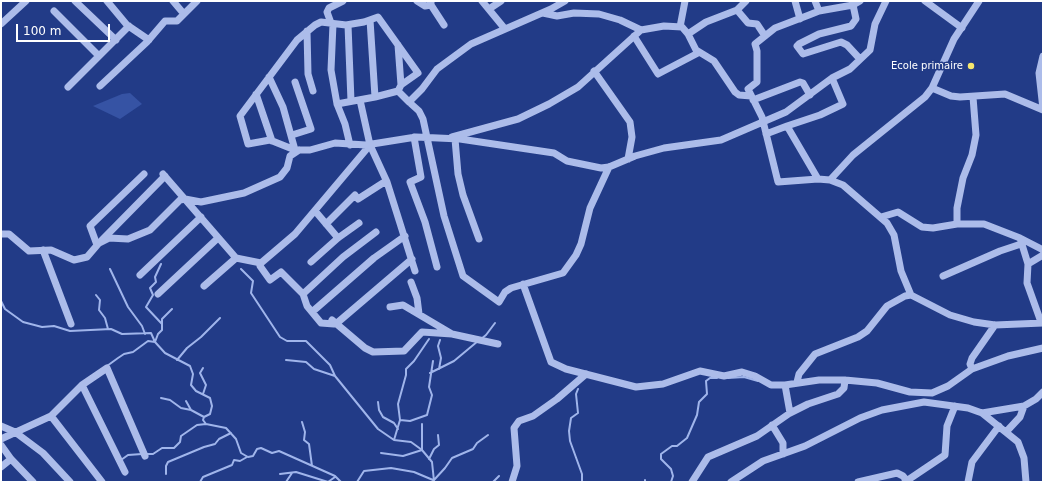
<!DOCTYPE html>
<style>
body{margin:0}
#map{position:relative;width:1044px;height:483px;overflow:hidden;background:#223b87;font-family:"DejaVu Sans",sans-serif}
canvas{display:block}
.frame{position:absolute;inset:0;border:2px solid #fff;pointer-events:none}
.scale{position:absolute;left:16px;top:24px;width:94px;height:18px;box-sizing:border-box;border:2px solid #fff;border-top:0;padding-left:5px;font-size:12px;line-height:14px;white-space:nowrap;color:#fff;-webkit-text-stroke:3px #223b87;paint-order:stroke}
</style>
<div id="map">
<canvas width="1044" height="483"></canvas>
<div class="frame"></div>
<div class="scale">100 m</div>
</div>
<script>
const ctx = document.querySelector('canvas').getContext('2d');
ctx.lineJoin = 'round';
function fillPath(path, color) {
  ctx.fillStyle = color;
  ctx.fill(path, 'evenodd');
}
function poly(rows) {
  const path = new Path2D();
  for (const r of rows) {
    path.moveTo(r[0], r[1]);
    for (let i = 2; i < r.length; i += 2) path.lineTo(r[i], r[i + 1]);
  }
  return path;
}
function strokePath(path, color, width, dash) {
  ctx.strokeStyle = color;
  ctx.lineWidth = width;
  ctx.lineCap = dash ? 'butt' : 'round';
  ctx.setLineDash(dash || []);
  ctx.stroke(path);
}
function label(font, color, halo, rows, align = 'center') {
  ctx.font = font + ' "DejaVu Sans",sans-serif';
  ctx.lineWidth = 3;
  ctx.setLineDash([]);
  ctx.textBaseline = 'middle';
  ctx.strokeStyle = halo;
  ctx.fillStyle = color;
  for (const [text, x, y, turn = 0] of rows) {
    ctx.save();
    ctx.translate(x, y);
    ctx.rotate((+turn || 0) * Math.PI / 180);
    ctx.textAlign = isNaN(turn) ? turn : align;
    if (halo) ctx.strokeText(text, 0, 0);
    ctx.fillText(text, 0, 0);
    ctx.restore();
  }
}
fillPath(poly([
 [130,93,142,104,120,119,93,106,122,94]
]), '#3653a4');
strokePath(poly([
 [161,264,155,277,156,282,150,288,153,295,146,307,162,324],
 [110,269,128,307,142,326,145,334],
 [241,269,253,281,251,293,280,337,287,341,306,341,330,365,335,376,378,429,394,440,411,442,422,450,432,462,434,481],
 [96,295,100,300,99,310,105,318,108,329],
 [1,301,5,309,23,322,42,327,54,326,70,331,111,329,122,334,151,333,155,342,165,353,190,366,193,374,191,385,196,391,210,398,212,406,210,414,204,417,203,420,206,424,226,428,236,439,241,453,248,457,253,456,257,449,261,448,272,453,279,451,335,476,341,482],
 [481,339,486,335,495,323],
 [177,360,187,348,201,337,220,318],
 [286,360,306,362,314,369,335,376],
 [107,366,118,358,124,354,133,352,148,341,155,342,158,334,162,330,162,319,172,309],
 [203,368,200,373,206,385,203,394],
 [439,369,441,358,438,346,440,340],
 [430,373,454,361,478,341],
 [728,378,744,377,758,381],
 [578,389,576,394,578,413,571,418,569,431,570,441,582,474,582,482],
 [161,398,170,400,181,408,191,410],
 [186,401,191,410,204,417],
 [378,402,379,410,383,417,394,423,398,429],
 [400,420,398,404,406,375,406,369,414,361,429,339],
 [302,422,305,432,304,440,309,444,312,466],
 [394,440,400,420,410,421,427,415,432,395,429,387,433,361],
 [381,453,403,456,422,450,422,424],
 [147,454,153,454,162,448,174,448,180,442,181,436,197,425,206,424],
 [429,459,434,449,439,445,438,435],
 [121,460,128,455,142,454],
 [166,474,166,466,168,462,204,447,215,444,219,439,231,433],
 [280,474,296,472,328,482,335,477],
 [434,480,445,468,452,458,473,449,477,443,488,435],
 [645,480,645,482],
 [200,482,203,477,232,465,234,460,240,461,247,457],
 [286,482,292,473],
 [357,482,364,471,391,468,414,472,433,480],
 [493,482,499,476],
 [671,482,673,476,671,469,661,459,661,454,672,446,677,446,687,438,697,415,699,402,707,394,706,381,710,378,717,378]
]), '#a0b5eb', 2);
strokePath(poly([
 [75,1,116,40],
 [107,1,127,25,149,40],
 [173,1,184,14],
 [417,1,425,6,431,5],
 [431,1,431,5,444,25],
 [482,1,505,29],
 [565,1,551,9,471,44,437,69,422,89,409,102,419,111,423,119,444,216,463,276,499,302,505,292,511,288,563,273,576,255,581,244,590,208,609,167],
 [795,1,800,19],
 [815,1,819,11],
 [925,1,962,28],
 [853,5,856,19,851,26,819,34,799,44,797,46,803,54,841,42,847,45,860,59],
 [489,9,501,1],
 [737,10,746,1],
 [54,11,99,56],
 [543,13,557,16,574,13,599,14,620,20,641,30,664,26,682,27,688,34,696,50,714,61,735,92,739,95,751,96],
 [370,20,375,97],
 [331,23,327,12,329,8,343,1],
 [1,24,26,1],
 [333,24,331,70,337,104,345,124,350,145],
 [348,25,351,101],
 [680,27,685,1],
 [307,31,308,74,313,91],
 [688,34,706,22,737,10,748,23,757,24,765,36],
 [634,36,658,74,698,53],
 [398,45,401,85],
 [1043,56,1039,73,1043,109],
 [594,71,630,122,632,137,628,159],
 [269,77,283,107,295,150],
 [100,86,147,42,165,21,177,21,197,1],
 [68,87,129,26],
 [932,88,951,96,960,97,1005,94,1043,110],
 [256,94,272,141],
 [360,100,370,145,387,182,415,271],
 [753,100,800,82,803,83,810,95],
 [409,102,398,91,401,85,418,73,378,17,364,22,346,25,321,22,315,25,297,40,240,116,248,144,270,140,295,150,310,150,335,143,366,145,416,137,460,139,554,153,567,161,601,168,609,167,635,156,664,148,721,140,786,112,832,78,850,69,870,50,875,24,886,1],
 [337,104,375,97,398,91],
 [787,126,820,115,843,104,832,78],
 [766,134,787,126,818,179,830,180,843,185,887,223,894,235,901,271,911,295,950,315,974,322,995,325,1043,323],
 [292,135,311,129,295,82],
 [414,137,421,177,410,182,425,222,437,267],
 [452,137,518,119,549,104,578,87,641,30],
 [455,139,458,174,463,195,479,239],
 [163,174,236,258,204,286],
 [818,179,778,182,762,117,748,89,757,82,757,51,755,44,775,28,809,15,819,11,853,5,860,1],
 [830,180,853,155,925,97,932,88,954,39,979,1],
 [316,212,338,238],
 [881,217,898,212,922,227,933,228,957,224,984,224,1020,238,1043,250],
 [326,224,355,195,358,199,386,181],
 [957,224,957,208,963,178,972,155,976,135,973,97],
 [1,234,9,234,29,251,51,250,74,260,87,257,99,243,109,238,128,239,150,230,180,200,185,199,201,202,244,193,280,177,287,168,290,156,299,150],
 [1020,238,1028,264,1027,283,1041,322],
 [102,240,165,176],
 [97,245,90,226,144,174],
 [43,250,71,324],
 [236,258,261,263,260,266,270,280,281,272,303,294,307,306,321,323,334,324],
 [311,262,338,238,359,223],
 [261,263,295,234,370,145],
 [1028,264,1043,255],
 [140,275,201,217],
 [943,276,1000,251,1021,244],
 [411,282,417,298,419,314],
 [523,284,551,362,566,369,636,387,663,384,700,371,724,376,742,372,755,376,771,385,785,385,819,380,845,380,877,383,910,392,932,393,948,386,972,369,1008,356,1043,348],
 [158,294,218,238],
 [303,294,343,257,376,232],
 [390,307,403,305,452,334,498,344],
 [312,312,374,258,405,236],
 [332,320,365,348,373,352,404,351,422,332,452,334],
 [337,323,412,259],
 [972,369,970,364,972,358,995,325],
 [797,382,799,374,815,354,858,337,867,331,887,306,905,296,911,295],
 [82,385,125,472],
 [790,413,808,404,838,394,844,388,845,380],
 [982,413,1018,442,1024,458,1026,482],
 [51,416,102,482],
 [772,425,783,443,783,454],
 [1,426,15,432,43,453,70,482],
 [1006,432,1020,417,1024,406],
 [1,439,51,416,82,385,107,368,145,456],
 [1,445,11,459,33,482],
 [1,467,11,459],
 [512,482,517,466,514,428,519,421,533,416,557,399,586,374],
 [692,482,708,457,757,436,790,413,785,385],
 [731,482,763,461,805,446,860,418,882,410,924,402,968,408,982,413,1024,406,1036,399,1043,392],
 [858,482,897,473,903,476,907,481],
 [905,482,945,455,947,426,955,406],
 [968,482,972,462,999,426]
]), '#acbcea', 7);
for (const [x, y, r, color] of [
 [971,66,4,"#f6e76e"]
]) {
  const dot = new Path2D();
  dot.arc(x, y, r, 0, 2 * Math.PI);
  ctx.fillStyle = color;
  ctx.fill(dot);
  strokePath(dot, '#223b87', 1.5);
}
label('10px', '#fff', '#223b87', [
 ["Ecole primaire",963,66]
], 'right');
</script>
